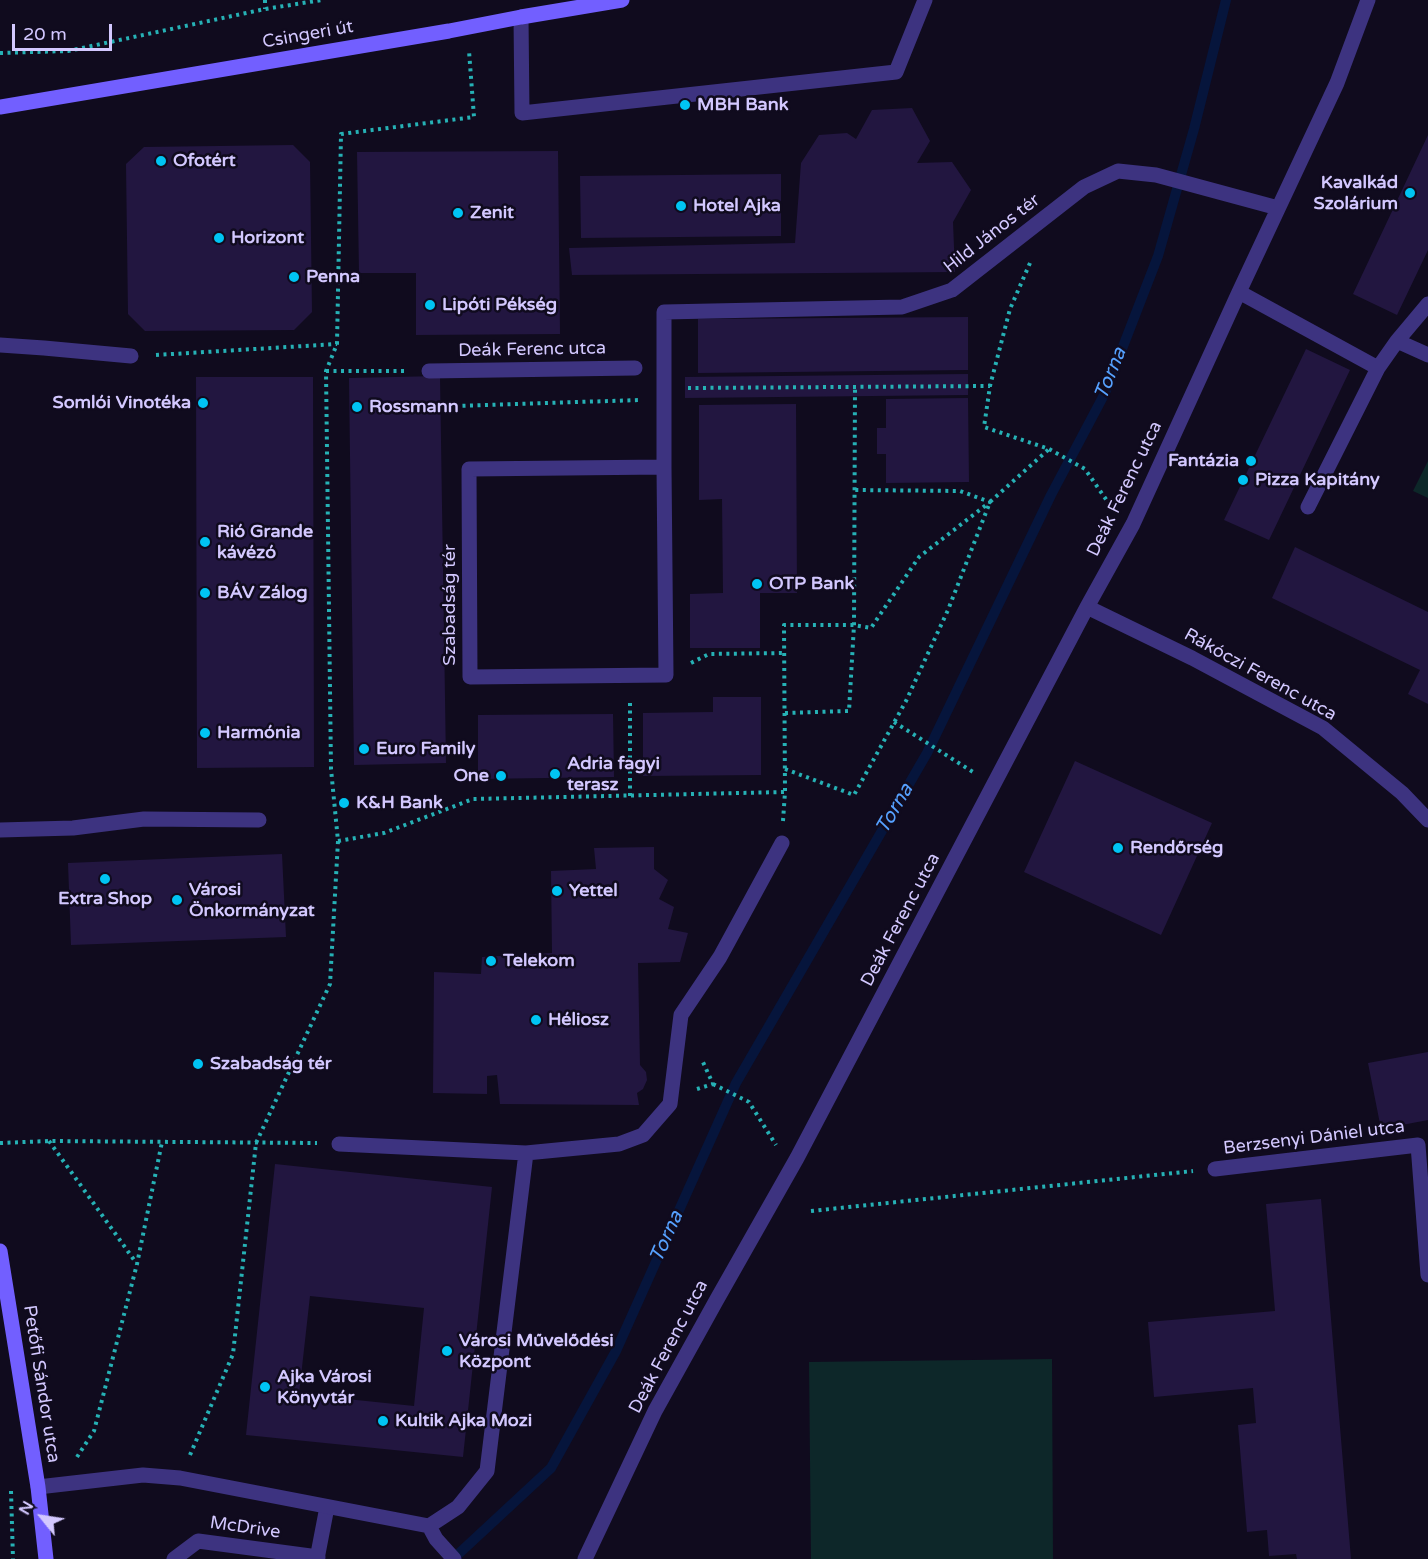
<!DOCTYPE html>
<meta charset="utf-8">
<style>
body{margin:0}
#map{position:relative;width:1428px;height:1559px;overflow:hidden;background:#100b1e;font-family:"Varela Round",sans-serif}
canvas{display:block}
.north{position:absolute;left:12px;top:1487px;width:60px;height:60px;-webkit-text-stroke:4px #100b1e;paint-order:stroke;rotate:300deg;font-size:16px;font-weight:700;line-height:24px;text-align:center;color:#d3c8ff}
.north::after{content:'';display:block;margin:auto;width:21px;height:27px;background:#d3c8ff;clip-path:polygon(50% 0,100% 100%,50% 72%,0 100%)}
.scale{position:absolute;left:12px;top:24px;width:100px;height:27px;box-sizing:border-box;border:3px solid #d3c8ff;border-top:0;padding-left:8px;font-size:18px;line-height:21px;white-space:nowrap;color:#d3c8ff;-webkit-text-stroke:4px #100b1e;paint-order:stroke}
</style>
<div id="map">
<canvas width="1428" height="1559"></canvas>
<div class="north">N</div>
<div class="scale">20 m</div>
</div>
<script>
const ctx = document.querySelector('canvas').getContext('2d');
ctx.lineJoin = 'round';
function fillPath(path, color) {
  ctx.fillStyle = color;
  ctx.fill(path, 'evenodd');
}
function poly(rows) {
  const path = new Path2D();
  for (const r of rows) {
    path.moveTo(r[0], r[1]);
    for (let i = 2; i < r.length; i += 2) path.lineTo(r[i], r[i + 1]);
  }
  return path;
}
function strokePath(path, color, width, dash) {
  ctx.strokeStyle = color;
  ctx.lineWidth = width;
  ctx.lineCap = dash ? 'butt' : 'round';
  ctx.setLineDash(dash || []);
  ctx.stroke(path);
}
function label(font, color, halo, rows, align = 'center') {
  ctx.font = font + ' "Varela Round",sans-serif';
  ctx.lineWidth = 5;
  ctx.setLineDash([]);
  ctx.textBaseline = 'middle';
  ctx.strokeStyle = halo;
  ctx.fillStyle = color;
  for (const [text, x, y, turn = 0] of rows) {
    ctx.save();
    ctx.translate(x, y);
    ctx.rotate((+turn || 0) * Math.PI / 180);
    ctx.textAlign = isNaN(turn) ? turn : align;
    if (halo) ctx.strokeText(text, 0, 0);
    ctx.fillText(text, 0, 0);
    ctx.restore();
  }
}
fillPath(poly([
 [1428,461,1428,498,1413,491],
 [1052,1359,1053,1559,811,1559,809,1362]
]), '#0d2729');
strokePath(poly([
 [453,1559,551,1468,616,1351,736,1083,927,753,1051,495,1105,393,1158,256,1194,129,1226,0]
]), '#06153c', 10);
fillPath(poly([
 [912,108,930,141,917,163,952,162,971,190,953,222,955,272,572,275,569,248,795,243,801,163,819,135,847,133,856,139,872,110],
 [1428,135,1428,250,1397,315,1353,294],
 [293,145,310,162,312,312,294,330,145,331,128,314,126,164,144,147],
 [558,151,560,334,416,335,416,273,359,273,357,152],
 [781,174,781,236,581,238,580,176],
 [968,317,968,370,698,373,698,319],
 [1306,349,1350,370,1269,540,1224,520],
 [968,374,968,395,685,398,685,377],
 [440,376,446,763,354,765,349,378],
 [196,377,313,377,314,767,197,768],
 [968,398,969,482,886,483,886,454,877,454,877,428,886,428,886,399],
 [796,404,797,593,760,593,760,648,690,648,690,594,723,593,722,499,699,500,699,405],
 [1295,547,1428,612,1428,704,1408,694,1420,670,1272,598],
 [713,697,761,697,761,775,643,776,643,713,713,712],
 [613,714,614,777,478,779,478,715],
 [1075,761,1212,823,1161,935,1024,872],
 [654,847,654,869,668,880,659,899,674,907,668,929,688,933,680,962,638,963,640,1065,646,1072,647,1080,643,1089,637,1093,639,1105,500,1104,497,1075,487,1076,487,1094,433,1093,434,972,481,974,482,957,552,953,551,871,596,869,594,848],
 [282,854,286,937,71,945,68,863],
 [1428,1052,1428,1120,1381,1129,1368,1063],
 [275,1164,492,1187,463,1457,246,1435],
 [310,1296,424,1308,414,1406,299,1394],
 [1321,1199,1351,1559,1297,1559,1296,1554,1269,1556,1267,1530,1247,1532,1238,1425,1256,1423,1253,1388,1154,1397,1148,1322,1275,1311,1266,1204]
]), '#221640');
strokePath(poly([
 [265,0,265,9],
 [0,53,68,51,265,9,322,0],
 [1030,263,1010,309,990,386,984,427,1049,449,1085,469,1112,508],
 [156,355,337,344],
 [326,371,405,371],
 [688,388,990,386],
 [455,406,640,400],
 [691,663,709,654,784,653],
 [785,713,849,711,854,625,855,386],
 [894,722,973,772],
 [785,769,854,795,906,701,948,610,990,502,1049,449],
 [630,796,630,700],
 [783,821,785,792,784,625,854,625,871,628,919,557,990,502,960,491,854,490],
 [338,841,384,833,473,799,785,792],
 [713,1084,749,1102,776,1145],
 [697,1089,713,1084,702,1060],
 [49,1141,137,1264],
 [0,1143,49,1141,317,1143],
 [811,1211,1193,1171],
 [190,1455,233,1354,256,1143,330,984,338,841,331,769,326,371,337,344,341,134,474,117,469,51],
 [77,1457,94,1431,137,1264,162,1142],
 [11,1491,13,1559]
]), '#26b1b5', 4, [3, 4.5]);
strokePath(poly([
 [521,17,522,113,896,72,925,0],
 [0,345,44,348,131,356],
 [429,371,635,368],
 [0,830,73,828,144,819,259,820],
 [174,1559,198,1541,318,1557],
 [317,1559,327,1507]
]), '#3d3380', 15);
strokePath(poly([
 [1239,292,1378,368,1397,341,1428,304],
 [1397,341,1428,355],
 [664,467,664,312,902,307,952,290,1084,187,1118,171,1156,175,1278,208],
 [664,467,666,675,470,677,469,469,664,467],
 [1308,507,1378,368],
 [1087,607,1192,658,1323,728,1402,793,1428,820],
 [339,1144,526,1153],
 [1215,1169,1418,1145,1428,1275],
 [38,1487,143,1475,180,1478,429,1526,458,1507,487,1471,526,1153,619,1144,643,1135,670,1104,681,1015,720,957,782,843],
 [429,1526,436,1539,454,1559],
 [585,1559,655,1411,716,1301,797,1158,1087,607,1133,524,1239,292,1337,83,1368,0]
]), '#3d3380', 15);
strokePath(poly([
 [0,107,449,31,521,17,622,0],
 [0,1251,38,1487,46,1559]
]), '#725fff', 15);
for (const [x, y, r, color] of [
 [685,105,6,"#00c4f3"],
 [161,161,6,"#00c4f3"],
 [1410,193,6,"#00c4f3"],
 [681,206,6,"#00c4f3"],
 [458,213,6,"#00c4f3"],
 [219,238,6,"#00c4f3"],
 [294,277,6,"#00c4f3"],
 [430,305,6,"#00c4f3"],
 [203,403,6,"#00c4f3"],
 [357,407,6,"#00c4f3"],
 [1251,461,6,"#00c4f3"],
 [1243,480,6,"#00c4f3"],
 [205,542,6,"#00c4f3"],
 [757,584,6,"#00c4f3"],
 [205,593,6,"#00c4f3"],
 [205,733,6,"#00c4f3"],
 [364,749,6,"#00c4f3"],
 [555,774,6,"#00c4f3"],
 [501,776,6,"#00c4f3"],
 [344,803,6,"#00c4f3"],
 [1118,848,6,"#00c4f3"],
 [105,879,6,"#00c4f3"],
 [557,891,6,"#00c4f3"],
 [177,900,6,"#00c4f3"],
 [491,961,6,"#00c4f3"],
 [536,1020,6,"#00c4f3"],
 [198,1064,6,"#00c4f3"],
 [447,1351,6,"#00c4f3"],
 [265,1387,6,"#00c4f3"],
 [383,1421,6,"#00c4f3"]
]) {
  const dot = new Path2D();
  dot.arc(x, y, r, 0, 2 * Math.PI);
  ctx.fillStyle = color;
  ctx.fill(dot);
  strokePath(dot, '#100b1e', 2);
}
label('18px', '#d3c8ff', '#100b1e', [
 ["Csingeri út",308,35,-10],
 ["Hild János tér",992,234,-38],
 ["Deák Ferenc utca",532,350,-1],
 ["Deák Ferenc utca",1125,489,-64],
 ["Szabadság tér",450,605,-90],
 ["Rákóczi Ferenc utca",1260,675,29],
 ["Deák Ferenc utca",901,920,-62],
 ["Berzsenyi Dániel utca",1314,1138,-7],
 ["Deák Ferenc utca",669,1347,-62],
 ["Petőfi Sándor utca",41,1384,81],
 ["McDrive",245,1528,8]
]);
label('bold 18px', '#d3c8ff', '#100b1e', [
 ["MBH Bank",697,105],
 ["Ofotért",173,161],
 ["Kavalkád",1398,183,"right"],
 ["Szolárium",1398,204,"right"],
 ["Hotel Ajka",693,206],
 ["Zenit",470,213],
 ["Horizont",231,238],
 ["Penna",306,277],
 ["Lipóti Pékség",442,305],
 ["Somlói Vinotéka",191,403,"right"],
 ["Rossmann",369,407],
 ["Fantázia",1239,461,"right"],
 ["Pizza Kapitány",1255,480],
 ["Rió Grande",217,532],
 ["kávézó",217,553],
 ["OTP Bank",769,584],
 ["BÁV Zálog",217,593],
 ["Harmónia",217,733],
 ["Euro Family",376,749],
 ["Adria fagyi",567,764],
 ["terasz",567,785],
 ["One",489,776,"right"],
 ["K&H Bank",356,803],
 ["Rendőrség",1130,848],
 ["Városi",189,890],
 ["Önkormányzat",189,911],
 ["Yettel",569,891],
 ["Extra Shop",105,899,"center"],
 ["Telekom",503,961],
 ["Héliosz",548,1020],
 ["Szabadság tér",210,1064],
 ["Városi Művelődési",459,1341],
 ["Központ",459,1362],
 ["Ajka Városi",277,1377],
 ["Könyvtár",277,1398],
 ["Kultik Ajka Mozi",395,1421]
], 'left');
label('italic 20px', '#56a1ff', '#100b1e', [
 ["Torna",1111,374,-68],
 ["Torna",895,809,-60],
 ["Torna",667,1237,-66]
]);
</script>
